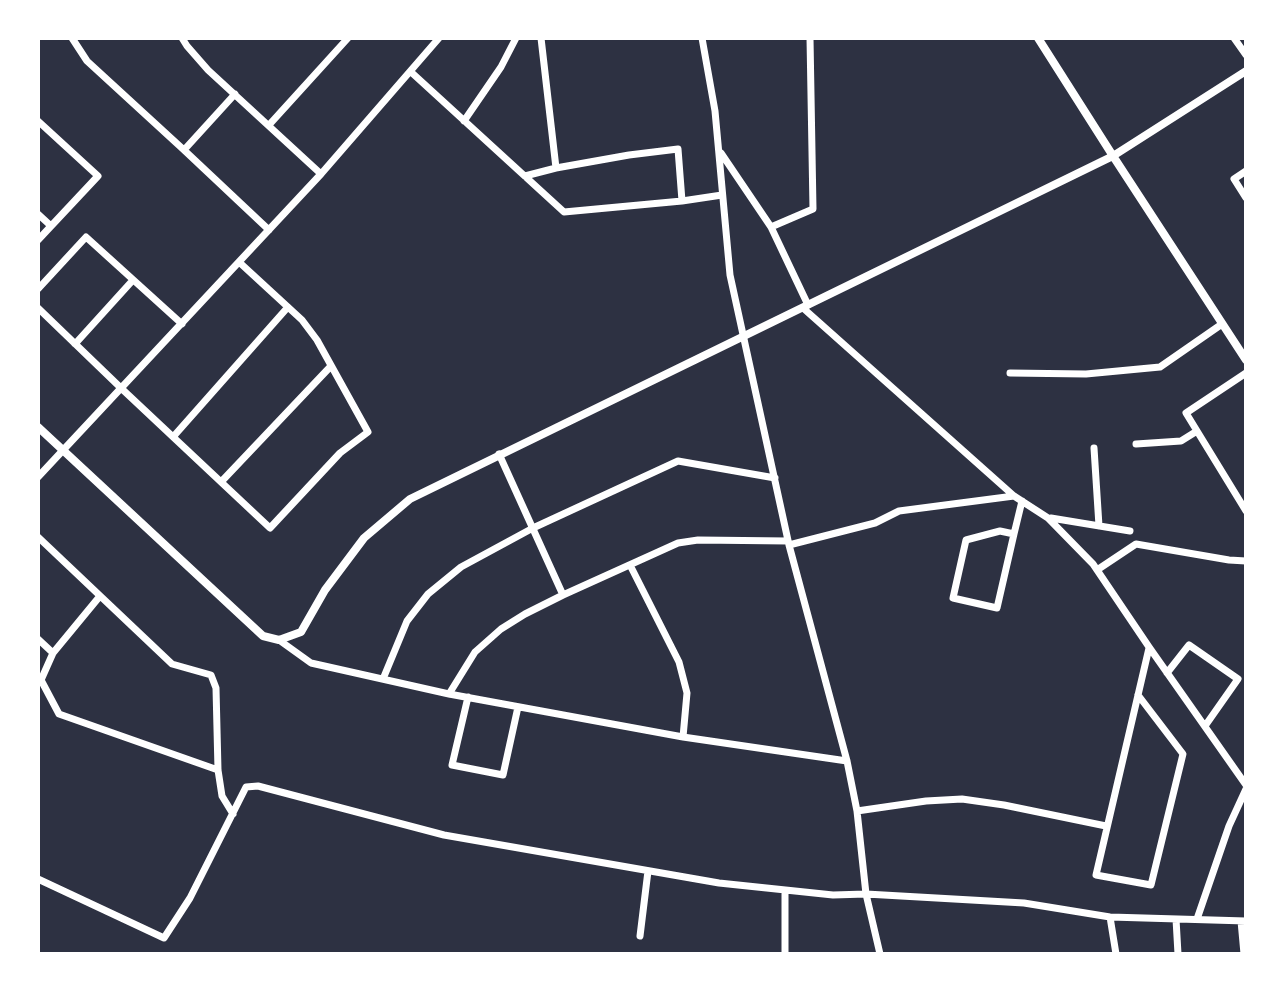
<!DOCTYPE html>
<style>
body{margin:0}
#map{position:relative;width:1284px;height:992px;overflow:hidden;background:#2d3142;font-family:"Fira Sans Condensed",sans-serif}
canvas{display:block}
.frame{position:absolute;inset:0;border:40px solid #fff;pointer-events:none}
</style>
<div id="map">
<canvas width="1284" height="992"></canvas>
<div class="frame"></div>
</div>
<script>
const ctx = document.querySelector('canvas').getContext('2d');
ctx.lineJoin = 'round';
function poly(rows) {
  const path = new Path2D();
  for (const r of rows) {
    path.moveTo(r[0], r[1]);
    for (let i = 2; i < r.length; i += 2) path.lineTo(r[i], r[i + 1]);
  }
  return path;
}
function strokePath(path, color, width, dash) {
  ctx.strokeStyle = color;
  ctx.lineWidth = width;
  ctx.lineCap = dash ? 'butt' : 'round';
  ctx.setLineDash(dash || []);
  ctx.stroke(path);
}
strokePath(poly([
 [72,38,87,61,184,150,235,94],
 [182,38,187,46,208,70,321,174],
 [541,38,556,168],
 [702,38,715,111,730,275,789,545,847,761,857,811,866,894,880,954],
 [1234,38,1246,55],
 [411,72,564,212,682,201,722,195],
 [38,121,98,176,38,240],
 [464,121,501,67,516,38],
 [269,125,348,38],
 [184,150,269,230],
 [721,153,771,227],
 [1246,171,1234,179,1246,198],
 [525,176,556,168,629,155,678,149,682,201],
 [38,214,51,226],
 [38,289,86,237,182,324],
 [808,305,771,227,813,209,810,38],
 [38,308,122,389,270,528,340,453,368,432,317,340,302,320,239,262],
 [803,308,1014,496,1048,518,1093,564,1149,647,1246,785],
 [75,344,133,280],
 [1010,373,1086,374,1160,367,1222,324],
 [1246,373,1186,413,1246,511],
 [173,437,288,307],
 [1136,444,1181,441,1197,431],
 [1094,448,1099,526],
 [499,454,563,595],
 [38,477,321,174,439,38],
 [221,482,331,366],
 [1051,518,1130,531],
 [1014,534,997,608,953,598,966,540,1000,531,1014,534,1022,501],
 [38,537,172,664,211,675,216,688,218,770,222,796,233,814],
 [789,545,875,523,899,511,1014,496],
 [630,565,679,662,687,693,683,737],
 [1097,570,1136,544,1229,560,1246,561],
 [38,639,53,653],
 [279,640,311,663,449,694,683,737,847,761],
 [1167,673,1189,645,1238,679,1205,726],
 [38,679,41,680,53,653,100,596],
 [383,679,407,621,428,594,461,567,533,528,678,461,775,478],
 [41,680,59,714,218,770],
 [449,694,475,652,501,629,525,614,563,595,678,543,698,540,788,541],
 [1138,695,1183,754,1151,885,1096,875,1149,648],
 [468,697,452,765,503,775,518,707],
 [857,811,926,801,962,799,1004,805,1106,826],
 [38,879,164,938,190,898,246,787,258,786,444,835,719,883,833,895,866,894,1024,903,1110,917,1246,921],
 [785,890,785,954],
 [1110,917,1116,954],
 [1176,919,1178,954],
 [1197,919,1229,826,1246,789],
 [1241,921,1244,954],
 [640,936,648,871]
]), '#fff', 7);
strokePath(poly([
 [1038,38,1113,156,1246,360],
 [38,427,263,636,279,640,301,632,325,590,364,538,410,499,1113,156,1246,71]
]), '#fff', 8);
</script>
